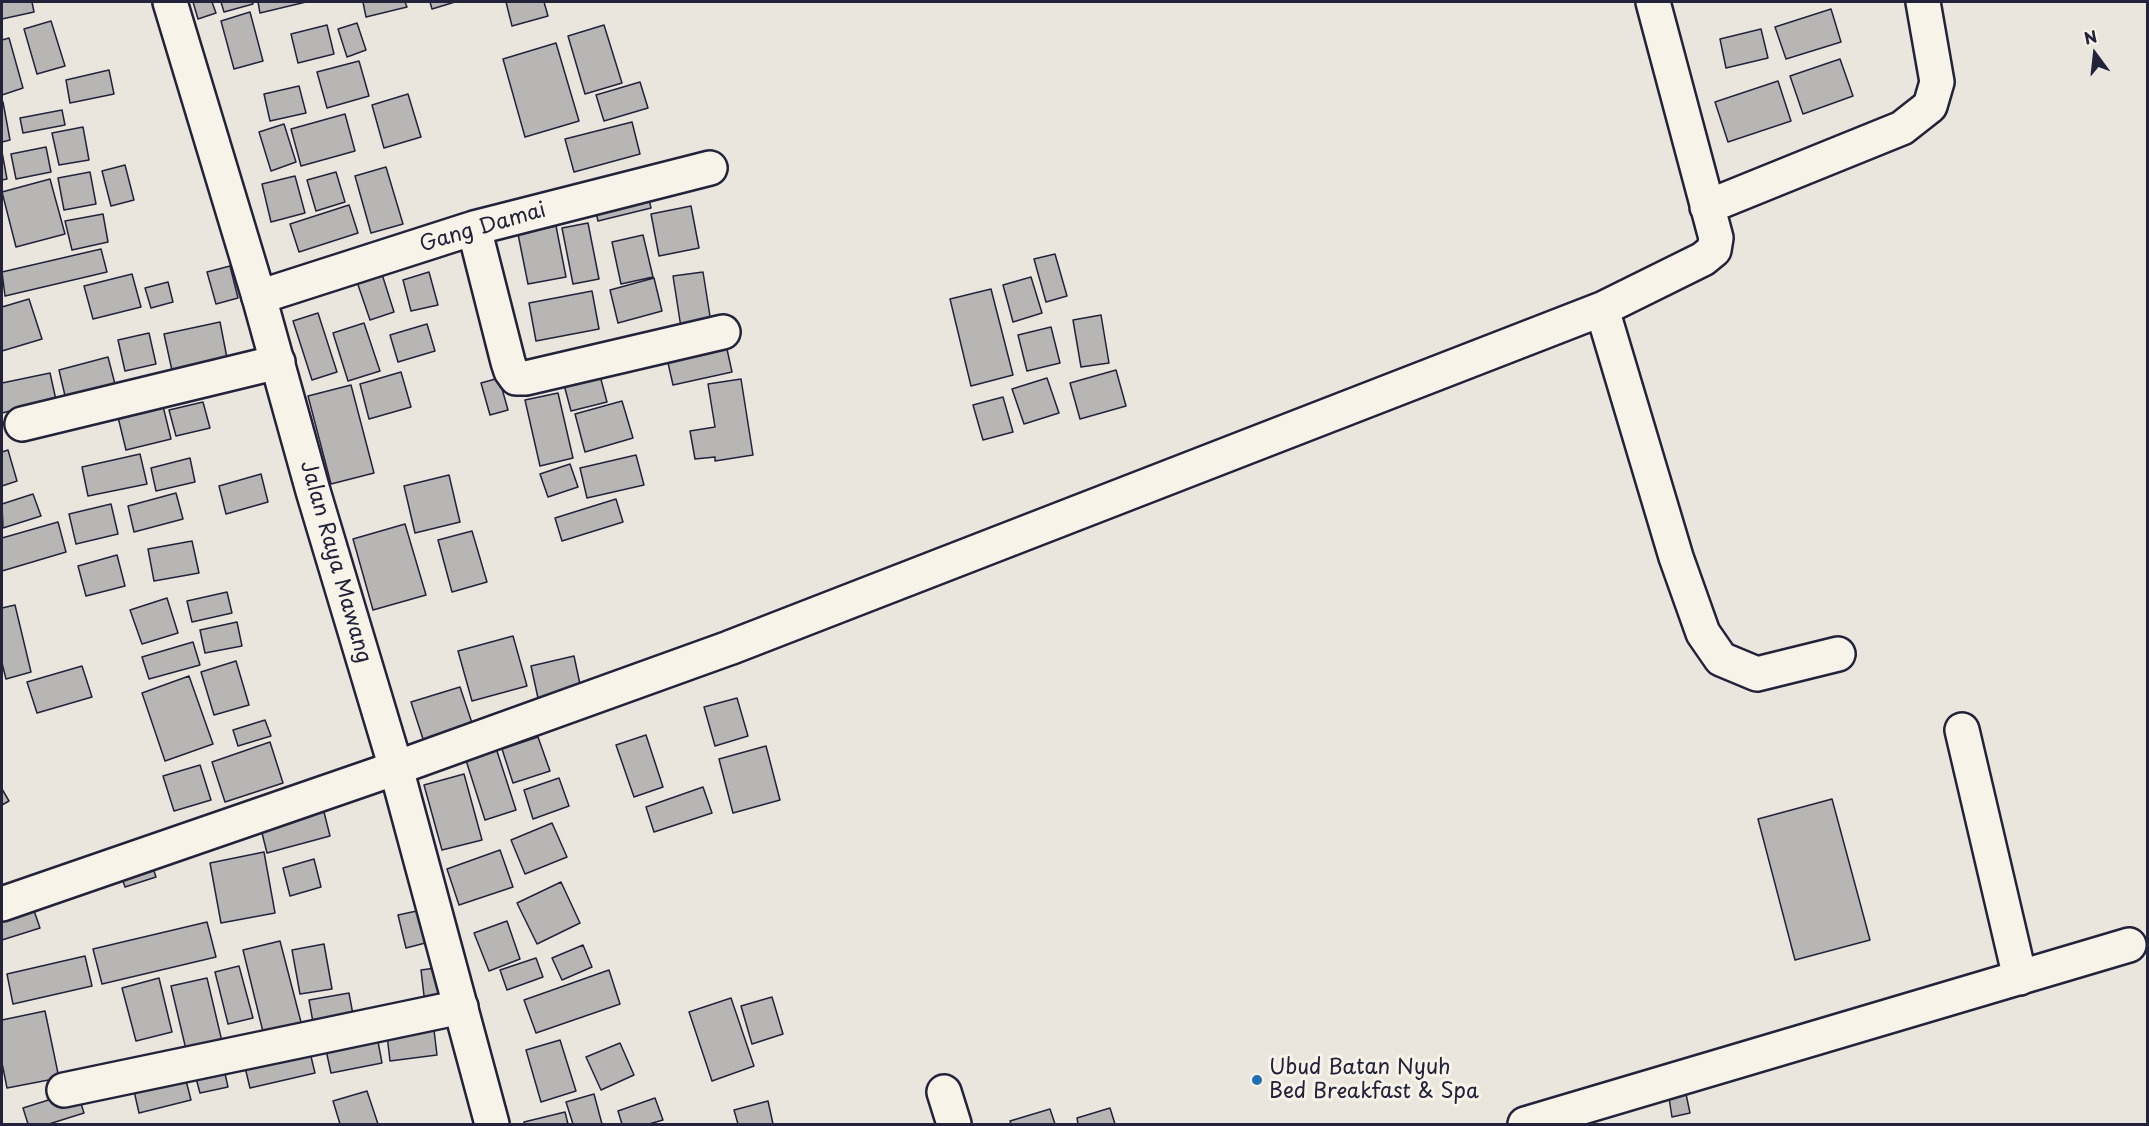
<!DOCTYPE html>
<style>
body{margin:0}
#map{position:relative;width:2149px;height:1126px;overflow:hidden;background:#eae6de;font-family:"Playpen Sans",sans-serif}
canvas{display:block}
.frame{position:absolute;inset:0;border:3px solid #22223b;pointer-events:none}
.north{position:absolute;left:2065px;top:24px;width:60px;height:60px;-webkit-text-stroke:4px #f7f3e8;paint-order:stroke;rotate:345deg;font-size:16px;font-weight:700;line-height:24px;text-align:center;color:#22223b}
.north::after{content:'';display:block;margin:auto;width:21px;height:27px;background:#22223b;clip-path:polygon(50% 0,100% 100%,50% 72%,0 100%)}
</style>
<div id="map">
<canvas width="2149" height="1126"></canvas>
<div class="frame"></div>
<div class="north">N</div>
</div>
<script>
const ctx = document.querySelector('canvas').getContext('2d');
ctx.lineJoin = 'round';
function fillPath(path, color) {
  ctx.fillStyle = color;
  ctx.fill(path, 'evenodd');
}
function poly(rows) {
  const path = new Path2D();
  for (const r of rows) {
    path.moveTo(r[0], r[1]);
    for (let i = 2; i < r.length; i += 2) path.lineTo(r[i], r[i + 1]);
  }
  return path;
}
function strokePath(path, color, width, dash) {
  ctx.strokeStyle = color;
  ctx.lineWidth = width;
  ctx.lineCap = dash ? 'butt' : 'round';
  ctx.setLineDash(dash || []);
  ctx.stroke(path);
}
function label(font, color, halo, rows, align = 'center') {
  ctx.font = font + ' "Playpen Sans",sans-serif';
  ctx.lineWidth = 6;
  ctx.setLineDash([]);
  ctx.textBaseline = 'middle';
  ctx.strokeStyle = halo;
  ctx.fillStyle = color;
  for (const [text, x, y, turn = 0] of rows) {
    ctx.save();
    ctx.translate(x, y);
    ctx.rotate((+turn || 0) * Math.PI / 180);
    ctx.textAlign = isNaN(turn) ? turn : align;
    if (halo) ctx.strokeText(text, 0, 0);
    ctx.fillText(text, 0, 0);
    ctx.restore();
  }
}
const building = poly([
 [2,2,32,2,34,12,2,19,2,2],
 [193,2,212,2,216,13,198,19,193,2],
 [221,2,252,2,253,4,224,12,221,2],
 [258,2,306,2,260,13,258,2],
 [363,2,405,2,407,7,366,17,363,2],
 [430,2,455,2,432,9,430,2],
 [506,2,544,2,548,16,512,26,506,2],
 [1831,9,1841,42,1786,59,1775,27,1831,9],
 [250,12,263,61,234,69,221,21,250,12],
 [51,21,65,66,37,74,24,29,51,21],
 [357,23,366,50,347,57,338,29,357,23],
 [327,25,334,54,298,63,291,34,327,25],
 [604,25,622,83,585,94,568,36,604,25],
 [1761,29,1768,58,1726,68,1720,39,1761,29],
 [9,38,23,88,2,95,2,40,9,38],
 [556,43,579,121,525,137,503,59,556,43],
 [1840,59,1853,96,1803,114,1790,76,1840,59],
 [359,61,369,96,327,108,317,72,359,61],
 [109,70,114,94,70,103,66,80,109,70],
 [1778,81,1791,121,1728,142,1715,102,1778,81],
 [640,82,648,108,604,121,596,95,640,82],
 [299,86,306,113,270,121,264,94,299,86],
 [408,94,421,137,384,148,372,105,408,94],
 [2,102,3,102,10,140,2,142,2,102],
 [62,110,65,125,23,133,20,118,62,110],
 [345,114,355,151,301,166,291,129,345,114],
 [632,122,640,154,574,172,565,139,632,122],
 [284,124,296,162,271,171,259,132,284,124],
 [83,127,89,160,59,165,52,133,83,127],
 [46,147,51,172,16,179,11,154,46,147],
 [2,152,7,179,2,180,2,152],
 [125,165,134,200,111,206,102,171,125,165],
 [386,167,403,224,371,233,355,176,386,167],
 [90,172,96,204,64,210,58,178,90,172],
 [336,172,345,202,316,211,307,180,336,172],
 [295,176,305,213,271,222,262,184,295,176],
 [50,179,65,234,16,247,2,192,50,179],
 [646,186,651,208,598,221,593,200,646,186],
 [349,205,358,233,299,252,290,224,349,205],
 [691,206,699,248,659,256,651,214,691,206],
 [103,214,108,242,72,250,65,221,103,214],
 [588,223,599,279,573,284,562,228,588,223],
 [556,226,566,277,528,284,518,234,556,226],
 [643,235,653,277,621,284,612,242,643,235],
 [101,249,107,272,5,296,2,272,101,249],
 [1055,254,1067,296,1046,302,1034,259,1055,254],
 [230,266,238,298,216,304,207,272,230,266],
 [381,271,394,312,370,320,356,279,381,271],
 [429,272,438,305,411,311,403,280,429,272],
 [703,272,712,329,682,334,673,276,703,272],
 [132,274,141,307,93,319,84,286,132,274],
 [1031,277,1042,313,1013,322,1003,285,1031,277],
 [654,278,662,311,618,323,610,290,654,278],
 [168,282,173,302,151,308,145,288,168,282],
 [991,289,1013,375,971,386,950,299,991,289],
 [592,291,599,329,536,341,529,303,592,291],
 [29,299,42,339,2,351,2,307,29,299],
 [318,313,337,372,312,380,293,321,318,313],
 [1101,315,1109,363,1081,367,1073,320,1101,315],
 [220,322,228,363,173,375,164,334,220,322],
 [364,323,380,371,348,381,333,333,364,323],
 [427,324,435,351,398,362,390,335,427,324],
 [1051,327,1060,363,1027,371,1018,335,1051,327],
 [149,333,156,364,125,371,118,340,149,333],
 [725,340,732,372,673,385,666,354,725,340],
 [108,357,116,388,66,400,59,370,108,357],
 [1116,370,1126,406,1080,419,1070,383,1116,370],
 [401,372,411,407,369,419,360,384,401,372],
 [599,372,607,402,571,411,563,381,599,372],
 [50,373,56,400,2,413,2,383,50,373],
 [499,378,508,410,490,415,481,383,499,378],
 [1047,378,1059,413,1024,424,1012,389,1047,378],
 [741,379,753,455,715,461,715,457,695,459,690,431,715,427,708,384,741,379],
 [351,385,374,473,331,484,308,396,351,385],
 [558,393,573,458,540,466,525,400,558,393],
 [1003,397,1013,432,983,440,973,405,1003,397],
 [622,401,633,438,585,452,575,414,622,401],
 [162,402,171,439,126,450,117,413,162,402],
 [203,402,210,428,176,436,169,410,203,402],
 [8,450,17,481,2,486,2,452,8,450],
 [140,454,147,484,88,496,82,467,140,454],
 [636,455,644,485,587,498,580,468,636,455],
 [190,458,195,482,156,491,151,468,190,458],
 [570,464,578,487,548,497,540,474,570,464],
 [261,474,268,502,226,514,219,486,261,474],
 [449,475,460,522,415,533,404,486,449,475],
 [176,493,183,519,134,532,128,506,176,493],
 [33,494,41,516,3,528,2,504,33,494],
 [616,499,623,522,562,541,555,518,616,499],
 [111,504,118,534,76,544,69,514,111,504],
 [58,522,66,552,2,571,2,538,58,522],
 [405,524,426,595,373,610,353,539,405,524],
 [472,531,487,582,452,592,438,540,472,531],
 [192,541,199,573,154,581,148,549,192,541],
 [117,555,125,586,86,596,78,566,117,555],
 [227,592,232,613,192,622,187,601,227,592],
 [167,598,178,633,142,644,130,610,167,598],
 [15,605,31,672,6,679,2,663,2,608,15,605],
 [237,622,242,646,205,653,200,630,237,622],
 [513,636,527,686,472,701,458,651,513,636],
 [193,642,200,665,149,679,142,657,193,642],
 [574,656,581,689,538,698,531,666,574,656],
 [236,661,249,705,214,715,201,672,236,661],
 [82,666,92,697,37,713,27,682,82,666],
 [189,676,213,744,165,761,142,693,189,676],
 [460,687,473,726,424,742,411,702,460,687],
 [737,698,748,736,715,746,704,707,737,698],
 [265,720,271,736,238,746,233,730,265,720],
 [646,735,663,787,634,797,616,745,646,735],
 [538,737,550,771,513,783,502,749,538,737],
 [270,742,283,783,225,802,212,762,270,742],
 [495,745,516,810,485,820,464,754,495,745],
 [766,746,780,800,733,813,719,759,766,746],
 [200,765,211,800,174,811,163,776,200,765],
 [464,774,482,840,442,850,424,785,464,774],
 [559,778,569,806,533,819,524,790,559,778],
 [703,787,712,813,654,832,646,807,703,787],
 [2,789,9,801,2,805,2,789],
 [1832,799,1870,940,1795,960,1758,819,1832,799],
 [323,808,330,836,267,853,260,825,323,808],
 [552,823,567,857,525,874,511,840,552,823],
 [500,850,513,887,459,905,447,869,500,850],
 [264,852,275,913,221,923,210,863,264,852],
 [149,856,156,877,125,887,118,866,149,856],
 [314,859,321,887,290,896,283,868,314,859],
 [561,882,580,923,537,944,517,903,561,882],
 [30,899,40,928,2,940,2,908,30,899],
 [426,909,433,941,406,948,398,915,426,909],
 [507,921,520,959,489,971,474,933,507,921],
 [207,922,216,957,102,984,93,949,207,922],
 [280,941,302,1026,264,1036,243,950,280,941],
 [324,944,332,989,300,994,292,950,324,944],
 [583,945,592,967,562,980,552,958,583,945],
 [85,956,92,986,13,1004,7,974,85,956],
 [536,958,543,977,507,990,500,970,536,958],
 [239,966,253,1018,228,1024,215,972,239,966],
 [443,967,447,1001,425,1004,421,970,443,967],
 [609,970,620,1004,536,1033,524,1000,609,970],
 [159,978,172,1032,136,1041,122,988,159,978],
 [207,978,224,1050,188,1058,171,986,207,978],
 [349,993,354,1020,314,1028,309,1000,349,993],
 [772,997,783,1034,752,1044,741,1006,772,997],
 [731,998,754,1066,712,1081,689,1012,731,998],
 [45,1011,59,1078,7,1088,2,1063,2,1020,45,1011],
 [434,1030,437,1055,390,1061,387,1035,434,1030],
 [376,1031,382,1063,331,1073,324,1041,376,1031],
 [307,1040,315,1073,250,1088,242,1055,307,1040],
 [560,1040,576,1091,541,1102,526,1050,560,1040],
 [620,1043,634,1075,601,1090,586,1057,620,1043],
 [222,1060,228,1087,200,1093,193,1067,222,1060],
 [183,1069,191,1100,139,1113,132,1082,183,1069],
 [77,1091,84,1113,49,1124,28,1124,23,1108,77,1091],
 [367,1091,378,1124,340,1124,333,1101,367,1091],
 [594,1094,602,1124,573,1124,566,1102,594,1094],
 [1686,1094,1690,1113,1672,1117,1669,1098,1686,1094],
 [655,1098,663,1120,649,1124,622,1124,618,1111,655,1098],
 [768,1101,773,1124,738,1124,734,1110,768,1101],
 [1110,1108,1115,1124,1078,1124,1077,1118,1110,1108],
 [1050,1109,1055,1124,1011,1124,1010,1121,1050,1109],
 [565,1112,568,1124,524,1124,524,1122,565,1112]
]);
fillPath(building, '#b8b6b5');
strokePath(building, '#22223b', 1.5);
const minor = poly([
 [1707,207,1902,128,1930,106,1937,82,1923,2],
 [474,228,508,362,511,371,516,378,526,378,723,332],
 [259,297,474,228,710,168],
 [1602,309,1676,557,1703,633,1721,659,1757,674,1838,654],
 [22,424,278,362],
 [1962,730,2020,978],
 [2,904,396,768,729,648,1602,309,1703,259,1714,250,1716,238,1653,2],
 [64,1090,461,1007],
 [944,1092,954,1124],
 [1525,1124,2129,945]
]);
const major = poly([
 [170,2,259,297,313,491,396,768,492,1124]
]);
strokePath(minor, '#22223b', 38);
strokePath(major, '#22223b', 38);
strokePath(minor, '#f7f3e8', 33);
strokePath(major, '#f7f3e8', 33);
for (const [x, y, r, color] of [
 [1257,1080,6,"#1f6fb2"]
]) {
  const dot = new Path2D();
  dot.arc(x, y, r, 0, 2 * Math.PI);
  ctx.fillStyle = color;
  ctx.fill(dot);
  strokePath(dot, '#f7f3e8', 2);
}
label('21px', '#22223b', '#f7f3e8', [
 ["Gang Damai",483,228,-16],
 ["Jalan Raya Mawang",335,562,74]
]);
label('21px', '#22223b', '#f7f3e8', [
 ["Ubud Batan Nyuh",1269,1068],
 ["Bed Breakfast & Spa",1269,1092]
], 'left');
</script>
